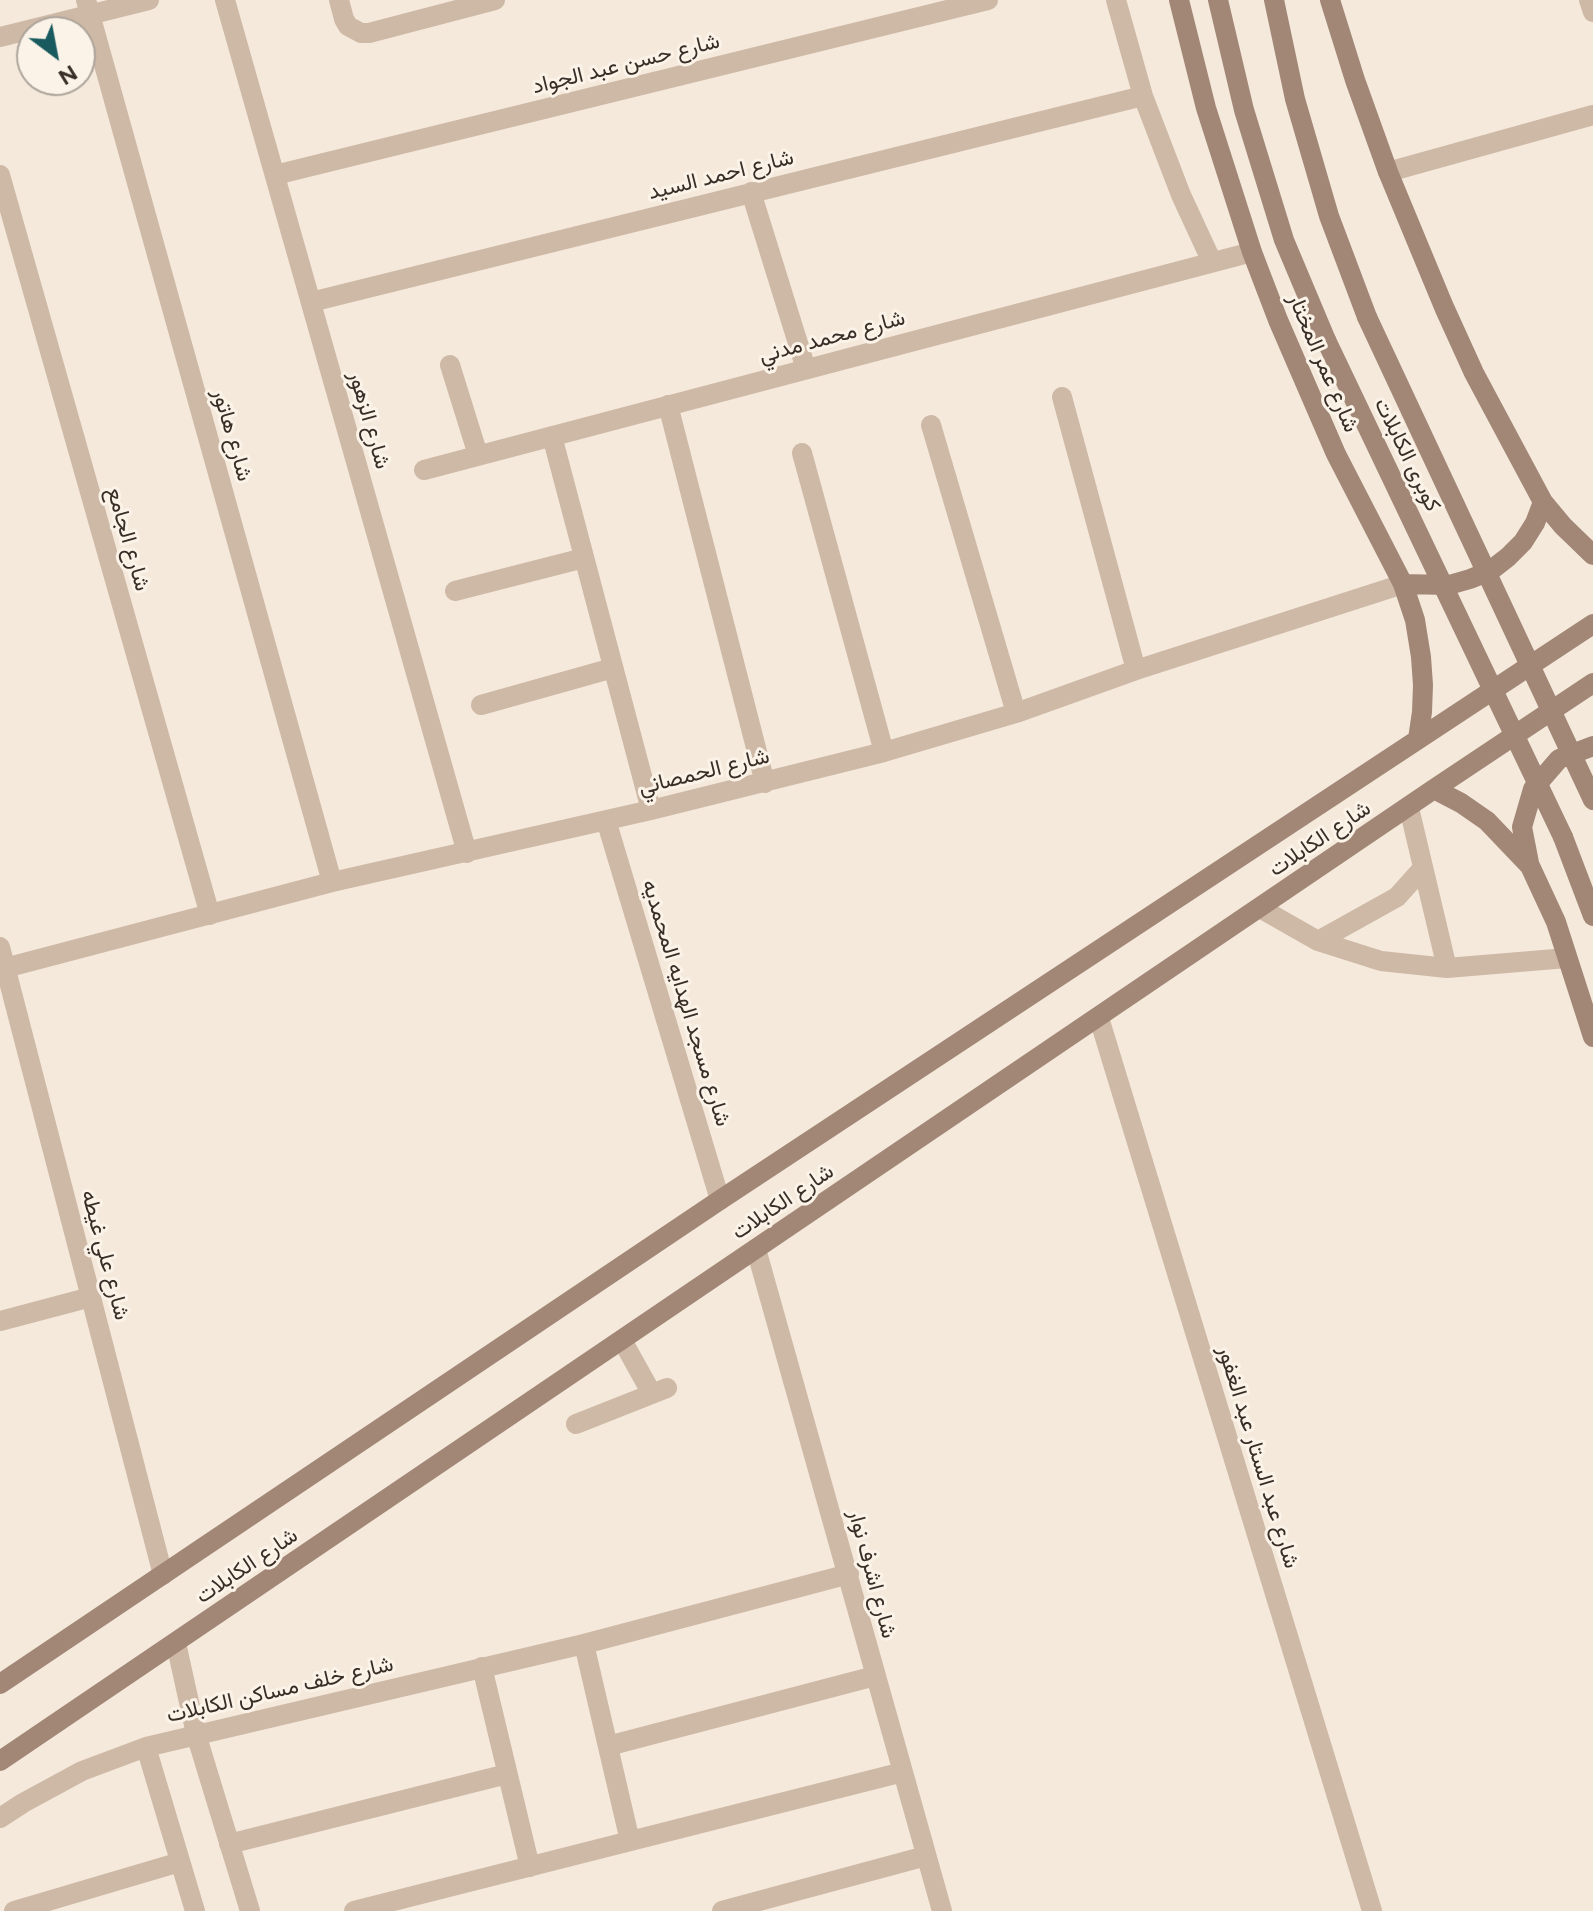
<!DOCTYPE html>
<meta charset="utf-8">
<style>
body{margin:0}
#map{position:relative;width:1593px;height:1911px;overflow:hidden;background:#f4e9db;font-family:Figtree,sans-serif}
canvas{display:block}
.north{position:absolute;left:16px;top:16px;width:80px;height:80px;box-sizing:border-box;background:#fbf3e8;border:2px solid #ada49b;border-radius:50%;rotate:148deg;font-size:22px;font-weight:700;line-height:32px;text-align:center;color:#392d27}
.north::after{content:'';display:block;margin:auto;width:28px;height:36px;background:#195a5f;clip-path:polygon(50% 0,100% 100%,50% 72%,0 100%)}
</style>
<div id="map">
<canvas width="1593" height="1911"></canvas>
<div class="north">N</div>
</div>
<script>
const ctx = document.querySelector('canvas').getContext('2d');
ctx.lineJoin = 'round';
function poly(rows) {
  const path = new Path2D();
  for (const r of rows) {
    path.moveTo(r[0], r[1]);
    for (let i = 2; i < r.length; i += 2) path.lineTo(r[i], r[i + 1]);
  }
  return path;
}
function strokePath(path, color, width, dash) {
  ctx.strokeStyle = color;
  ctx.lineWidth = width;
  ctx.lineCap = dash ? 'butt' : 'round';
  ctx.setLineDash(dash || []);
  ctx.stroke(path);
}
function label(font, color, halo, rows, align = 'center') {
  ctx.font = font + ' Figtree,Vazirmatn,sans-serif';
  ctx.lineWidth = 6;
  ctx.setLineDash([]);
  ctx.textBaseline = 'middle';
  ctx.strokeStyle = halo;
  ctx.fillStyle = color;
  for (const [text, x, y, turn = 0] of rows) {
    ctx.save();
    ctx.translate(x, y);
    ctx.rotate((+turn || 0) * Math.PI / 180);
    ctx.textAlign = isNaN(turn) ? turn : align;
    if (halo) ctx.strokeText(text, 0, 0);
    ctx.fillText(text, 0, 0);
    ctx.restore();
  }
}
strokePath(poly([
 [1409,808,1447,968],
 [1260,908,1318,941,1381,961,1447,968,1567,958],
 [1318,941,1397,897,1423,868],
 [0,1321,91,1297],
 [622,1340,652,1394],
 [576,1424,667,1388]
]), '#ceb8a6', 20);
strokePath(poly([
 [86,0,332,882],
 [225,0,467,853],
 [339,0,344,19,348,26,361,33,369,33,495,0],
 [1116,0,1143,96,1181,195,1212,262],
 [1589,0,1593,12],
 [0,37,149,0],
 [1388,172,1593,115],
 [0,175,210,915],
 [275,175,988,0],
 [751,192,806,369],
 [311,302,1143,96],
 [450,365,478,455],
 [1062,397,1136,670],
 [668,405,765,783],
 [931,425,1016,713],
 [552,436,651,810],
 [802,453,884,752],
 [424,470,1252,252],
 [455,591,584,558],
 [481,705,613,668],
 [606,820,720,1200],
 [0,947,163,1575],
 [5,968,332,882,651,810,884,752,1016,713,1136,670,1403,584],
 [1099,1018,1372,1911],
 [756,1249,942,1911],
 [176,1643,196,1734,250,1911],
 [584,1644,630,1841],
 [482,1667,530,1867],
 [608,1746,875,1676],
 [146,1747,195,1911],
 [0,1818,23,1803,82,1771,146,1747,584,1644,849,1574],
 [229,1844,507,1774],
 [14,1911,180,1862],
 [354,1911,903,1772],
 [722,1911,926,1856]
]), '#ceb8a6', 20);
strokePath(poly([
 [1179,0,1206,108,1252,252,1278,320,1336,454,1403,584,1415,620,1421,657,1423,685,1422,712,1418,739],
 [1218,0,1244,110,1284,240,1326,340],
 [1274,0,1295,99,1329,216,1367,317],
 [1330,0,1355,80,1388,172,1444,307,1474,373,1543,502,1563,526,1593,555],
 [1403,584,1449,585,1470,579,1490,571,1508,557,1523,542,1535,523,1543,502],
 [1434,789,1461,803,1487,821,1530,866,1556,922,1593,1037],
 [1563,837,1593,916],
 [1529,863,1522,827,1533,789,1559,759,1593,746],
 [0,1684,720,1200,1593,624],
 [0,1761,1434,789,1593,683]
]), '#a28777', 20);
strokePath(poly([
 [1367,317,1593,800],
 [1326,340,1563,837]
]), '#a28777', 20);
label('22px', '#392d27', '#fbf3e8', [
 ["شارع حسن عبد الجواد",626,64,-14],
 ["شارع احمد السيد",721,175,-14],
 ["شارع محمد مدني",832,337,-15],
 ["شارع عمر المختار",1323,363,67],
 ["شارع الزهور",369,420,74],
 ["شارع هاتور",232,435,74],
 ["كوبرى الكابلات",1407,455,64],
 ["شارع الجامع",128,539,74],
 ["شارع الحمصاني",704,772,-14],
 ["شارع الكابلات",1320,839,-34],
 ["شارع مسجد الهدايه المحمديه",686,1003,73],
 ["شارع الكابلات",783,1202,-34],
 ["شارع علي غيطه",105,1255,75],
 ["شارع عبد الستار عبد الغفور",1258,1457,73],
 ["شارع الكابلات",247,1566,-34],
 ["شارع اشرف نوار",872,1574,75],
 ["شارع خلف مساكن الكابلات",280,1690,-13]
]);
</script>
